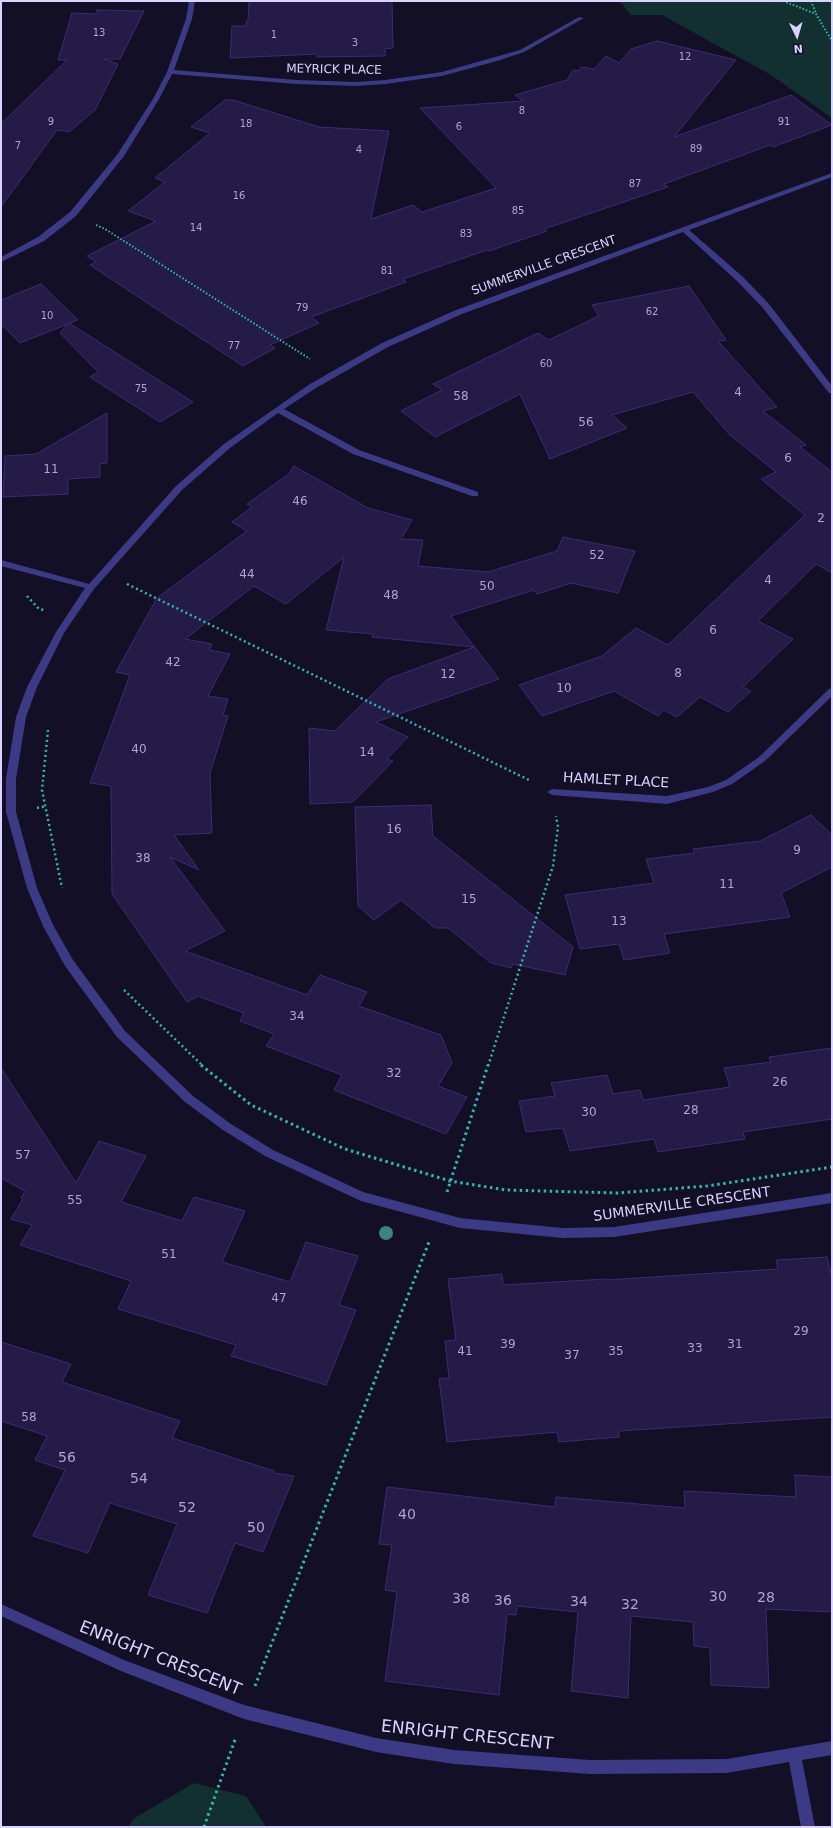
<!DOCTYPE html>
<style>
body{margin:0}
#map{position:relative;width:833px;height:1828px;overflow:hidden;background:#130f26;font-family:"DejaVu Sans",sans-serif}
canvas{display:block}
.frame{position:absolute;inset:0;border:2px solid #d9d4ff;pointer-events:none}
.north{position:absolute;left:777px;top:16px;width:40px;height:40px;-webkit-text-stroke:3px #130f26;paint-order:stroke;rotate:175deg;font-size:11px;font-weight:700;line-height:16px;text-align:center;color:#d9d4ff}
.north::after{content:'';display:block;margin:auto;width:14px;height:18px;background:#d9d4ff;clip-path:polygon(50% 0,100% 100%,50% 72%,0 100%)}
</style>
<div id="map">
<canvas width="833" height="1828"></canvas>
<div class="frame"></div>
<div class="north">N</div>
</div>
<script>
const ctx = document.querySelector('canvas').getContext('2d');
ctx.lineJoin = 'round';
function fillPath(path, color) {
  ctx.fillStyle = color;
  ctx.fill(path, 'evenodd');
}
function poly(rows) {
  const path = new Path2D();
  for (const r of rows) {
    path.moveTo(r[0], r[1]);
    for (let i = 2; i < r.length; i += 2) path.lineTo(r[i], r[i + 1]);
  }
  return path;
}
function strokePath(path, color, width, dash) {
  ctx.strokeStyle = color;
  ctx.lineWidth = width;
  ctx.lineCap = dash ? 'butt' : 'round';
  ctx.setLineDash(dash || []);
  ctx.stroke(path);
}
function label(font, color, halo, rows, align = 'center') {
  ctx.font = font + ' "DejaVu Sans",sans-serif';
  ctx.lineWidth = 3.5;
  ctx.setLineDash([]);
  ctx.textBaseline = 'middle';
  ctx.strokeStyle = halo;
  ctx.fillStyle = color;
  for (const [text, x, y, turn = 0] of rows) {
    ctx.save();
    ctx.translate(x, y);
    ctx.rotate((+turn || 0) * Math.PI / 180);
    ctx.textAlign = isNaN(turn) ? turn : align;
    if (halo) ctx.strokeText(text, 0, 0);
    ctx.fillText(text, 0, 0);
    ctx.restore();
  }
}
fillPath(poly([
 [616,1,832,1,832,118,771,75,662,15,631,15,622,4],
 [194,1783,246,1796,266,1827,129,1827,133,1819]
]), '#12302f');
const building = poly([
 [249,1,392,1,393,48,385,49,385,56,317,57,317,54,230,58,232,26,246,26,246,22,248,21,249,1],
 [97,10,144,11,120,59,104,59,118,64,95,110,69,132,57,130,1,207,1,124,67,60,58,60,72,13,97,14,97,10],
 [657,41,736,60,674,137,791,95,832,125,773,147,770,145,664,184,668,187,544,229,547,231,489,251,487,250,403,279,406,282,311,317,319,323,270,345,275,348,243,366,90,265,96,262,87,256,156,221,128,211,165,182,155,178,210,133,191,127,225,100,233,100,319,127,389,131,371,219,413,205,422,212,496,188,420,108,523,101,515,95,567,80,573,70,579,71,581,67,594,69,606,56,619,63,631,49,657,41],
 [41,284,78,320,69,323,193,402,160,422,90,377,98,372,60,333,68,324,20,343,1,324,1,300,41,284],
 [689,286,726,340,718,341,777,407,763,411,806,445,800,447,832,472,832,573,816,564,758,621,793,639,743,687,751,691,728,712,700,697,677,717,664,710,658,716,614,691,542,716,519,685,602,656,636,628,668,645,805,515,761,479,776,472,730,435,693,392,612,415,627,428,550,459,520,394,435,437,401,411,442,390,433,384,538,333,549,340,599,316,592,305,689,286],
 [107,413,107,463,100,464,100,477,68,479,68,494,3,497,5,456,36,454,107,413],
 [294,466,368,508,412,520,401,539,423,540,418,566,488,572,557,551,563,537,635,551,618,593,571,583,537,594,534,590,451,616,499,679,376,722,408,737,387,759,393,761,353,802,310,804,309,728,335,731,388,679,474,647,372,637,373,634,326,630,344,557,286,604,254,586,185,639,212,644,209,650,230,654,208,696,228,699,223,715,228,716,210,773,212,833,174,835,199,870,170,857,225,931,185,951,307,995,320,975,367,992,359,1006,441,1035,452,1063,438,1086,467,1097,446,1134,334,1090,342,1075,266,1046,274,1034,240,1021,244,1013,198,996,187,1002,112,894,111,786,90,783,130,675,116,672,157,598,247,531,232,522,252,507,247,504,289,474,294,466],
 [431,805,433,836,573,947,565,975,513,964,511,968,491,963,448,928,435,928,401,900,374,920,358,906,355,807,431,805],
 [811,815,832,835,832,867,781,893,790,917,664,934,670,953,624,960,619,944,580,949,565,895,654,883,646,859,695,853,693,849,760,841,811,815],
 [832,1048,832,1119,743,1132,745,1139,658,1152,654,1139,570,1151,563,1128,526,1132,519,1101,555,1096,551,1083,607,1075,613,1094,640,1090,643,1100,730,1087,724,1068,771,1062,769,1057,832,1048],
 [1,1068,76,1183,99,1141,146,1156,121,1202,182,1221,194,1197,245,1211,222,1262,290,1282,306,1242,358,1256,339,1305,356,1310,326,1385,231,1356,236,1345,118,1309,131,1281,20,1245,32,1225,11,1219,23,1199,21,1198,25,1191,1,1178,1,1068],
 [827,1257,832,1278,832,1417,619,1431,619,1437,559,1442,557,1432,447,1442,439,1379,449,1378,445,1341,456,1340,448,1279,502,1274,503,1285,606,1279,606,1280,778,1269,776,1260,827,1257],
 [1,1342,71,1364,62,1382,180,1421,172,1438,274,1471,274,1473,294,1476,263,1552,235,1543,207,1613,148,1595,177,1524,110,1503,88,1553,33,1536,65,1470,35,1460,47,1436,1,1421,1,1342],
 [795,1475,832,1477,832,1612,766,1609,769,1688,711,1685,710,1648,694,1646,693,1622,631,1616,628,1698,571,1691,578,1612,517,1606,516,1615,507,1614,499,1695,385,1681,397,1592,385,1590,392,1545,379,1544,387,1487,555,1507,556,1497,685,1508,684,1491,796,1497,795,1475]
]);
fillPath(building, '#241b47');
strokePath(building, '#3b2d73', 1);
strokePath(poly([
 [783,1,816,14,832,41],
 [811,1,816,13],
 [96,225,105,229,310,359]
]), '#2fb8b0', 2, [1.5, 2]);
strokePath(poly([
 [127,584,531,781],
 [27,596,39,609,44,610],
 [48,730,42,790,62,888],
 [37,808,46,806],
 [124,990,203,1066],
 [488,1066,553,866,558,827,556,816]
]), '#2fb8b0', 2.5, [2, 3]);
strokePath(poly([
 [201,1065,251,1105,345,1149,450,1181,506,1190,618,1193,707,1186,832,1167],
 [447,1192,488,1065],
 [255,1686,429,1242],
 [204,1827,236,1737]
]), '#2fb8b0', 3, [2.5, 3.5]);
fillPath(poly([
 [189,1,195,1,192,19,174,70,297,80,356,82,385,80,442,72,520,50,579,17,584,18,524,52,497,61,442,76,385,84,356,86,297,84,172,74,159,99,124,156,76,216,44,241,1,262,1,257,38,237,70,212,117,155,153,99,167,72,186,19,189,1],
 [832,173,832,177,689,230,743,277,769,304,832,386,832,393,829,393,763,308,737,281,683,232,462,314,388,347,316,388,284,409,359,450,478,492,478,496,472,496,353,454,278,413,230,448,182,490,94,589,64,633,37,687,26,717,16,779,16,812,37,888,53,925,73,960,125,1031,193,1096,231,1124,273,1150,363,1192,460,1218,563,1228,614,1227,832,1193,832,1203,614,1237,563,1238,460,1228,361,1201,265,1156,223,1130,185,1102,117,1037,65,966,43,926,27,888,6,812,6,779,16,717,27,687,56,632,85,588,1,566,1,560,89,584,176,486,224,444,310,384,382,343,456,310,832,173],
 [832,688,832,696,765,761,732,784,713,792,667,804,552,795,547,792,552,789,667,796,708,787,726,780,759,757,829,689,832,688],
 [1,1604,124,1660,244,1705,376,1738,454,1750,590,1760,727,1759,832,1741,832,1755,802,1760,815,1827,801,1827,789,1762,727,1773,590,1774,454,1764,376,1752,244,1719,121,1671,1,1616,1,1604]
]), '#3d3a85');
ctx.fillStyle = '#3d827b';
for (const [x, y] of [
 [386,1233]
]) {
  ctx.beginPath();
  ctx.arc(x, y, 7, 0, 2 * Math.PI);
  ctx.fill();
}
label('10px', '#aca6d1', null, [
 ["13",99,33],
 ["1",274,35],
 ["3",355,43],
 ["12",685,57],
 ["8",522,111],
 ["9",51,122],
 ["91",784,122],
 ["18",246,124],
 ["6",459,127],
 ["7",18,146],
 ["89",696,149],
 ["4",359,150],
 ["87",635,184],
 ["16",239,196],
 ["85",518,211],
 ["14",196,228],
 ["83",466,234],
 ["81",387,271],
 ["79",302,308],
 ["62",652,312],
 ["10",47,316],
 ["77",234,346],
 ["60",546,364],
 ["75",141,389]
]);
label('12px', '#d9d4ff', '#130f26', [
 ["MEYRICK PLACE",334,70,1],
 ["SUMMERVILLE CRESCENT",544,266,-20]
]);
label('12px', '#aca6d1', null, [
 ["4",738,393],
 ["58",461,397],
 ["56",586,423],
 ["6",788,459],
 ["11",51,470],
 ["46",300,502],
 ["2",821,519],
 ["52",597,556],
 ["44",247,575],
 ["4",768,581],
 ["50",487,587],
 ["48",391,596],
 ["6",713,631],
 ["42",173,663],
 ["8",678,674],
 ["12",448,675],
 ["10",564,689],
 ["40",139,750],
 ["14",367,753],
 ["16",394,830],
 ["9",797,851],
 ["38",143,859],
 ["11",727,885],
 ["15",469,900],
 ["13",619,922],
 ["34",297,1017],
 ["32",394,1074],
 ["26",780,1083],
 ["28",691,1111],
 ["30",589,1113],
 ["57",23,1156],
 ["55",75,1201],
 ["51",169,1255],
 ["47",279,1299],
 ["29",801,1332],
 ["39",508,1345],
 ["31",735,1345],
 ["33",695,1349],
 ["41",465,1352],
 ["35",616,1352],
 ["37",572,1356],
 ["58",29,1418]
]);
label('14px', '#d9d4ff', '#130f26', [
 ["HAMLET PLACE",616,781,3],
 ["SUMMERVILLE CRESCENT",682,1205,-8]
]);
label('14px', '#aca6d1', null, [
 ["56",67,1458],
 ["54",139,1479],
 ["52",187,1508],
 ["40",407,1515],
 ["50",256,1528],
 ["30",718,1597],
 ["28",766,1598],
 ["38",461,1599],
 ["36",503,1601],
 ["34",579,1602],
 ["32",630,1605]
]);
label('17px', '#d9d4ff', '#130f26', [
 ["ENRIGHT CRESCENT",160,1659,22],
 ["ENRIGHT CRESCENT",467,1736,6]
]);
</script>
